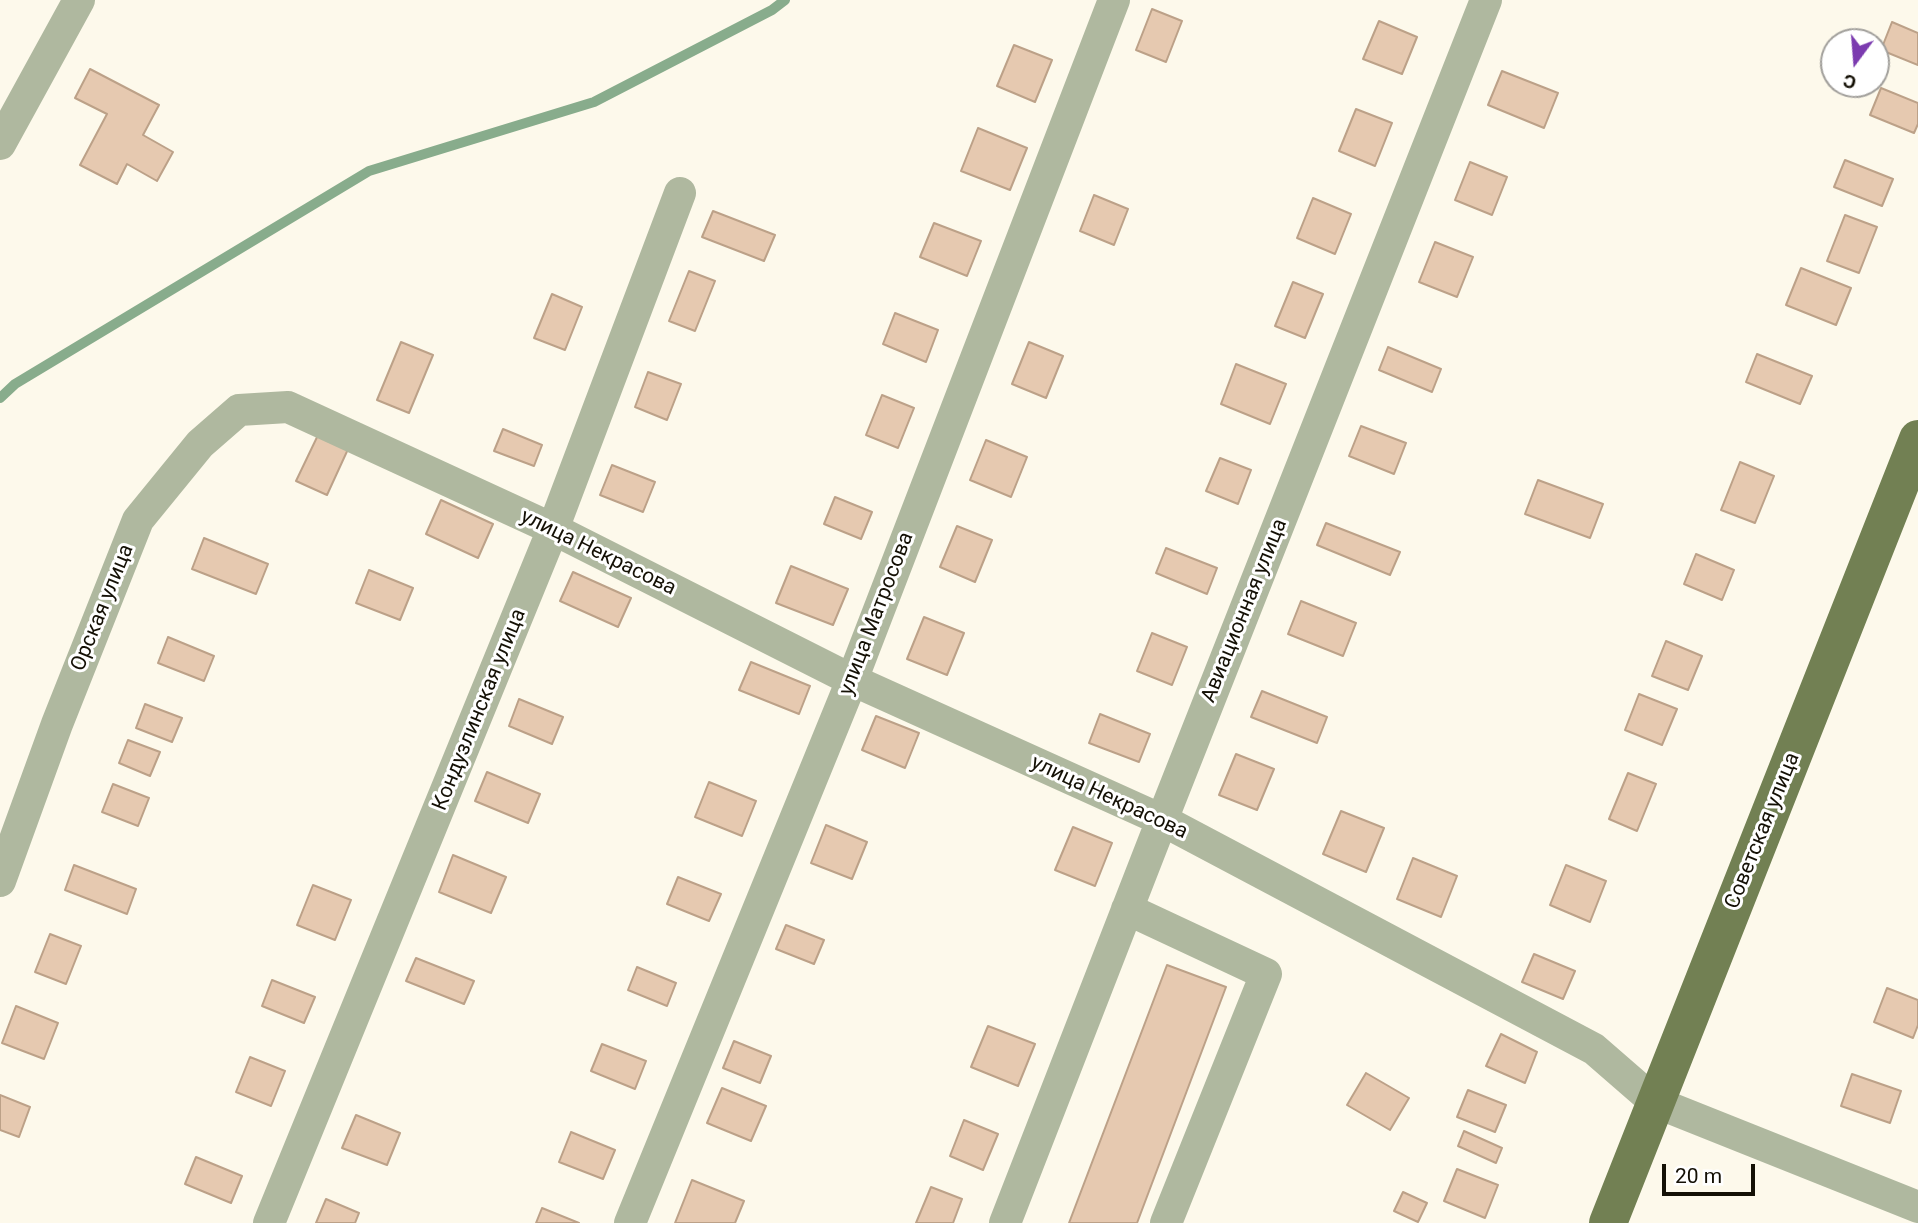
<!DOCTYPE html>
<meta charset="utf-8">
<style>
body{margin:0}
#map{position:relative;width:1918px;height:1223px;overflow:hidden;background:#fdf9eb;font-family:Roboto,sans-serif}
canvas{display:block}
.north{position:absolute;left:1820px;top:28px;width:70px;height:70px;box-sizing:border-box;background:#fff;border:2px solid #a19f9b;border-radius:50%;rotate:196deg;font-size:19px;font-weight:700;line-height:28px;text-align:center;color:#141005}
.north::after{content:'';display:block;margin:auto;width:24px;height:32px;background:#7b3baf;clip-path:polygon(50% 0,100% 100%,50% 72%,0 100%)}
.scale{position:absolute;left:1662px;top:1164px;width:93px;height:32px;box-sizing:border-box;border:4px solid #141005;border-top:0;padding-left:9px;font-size:21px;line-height:24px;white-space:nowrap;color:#141005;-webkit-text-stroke:5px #fff;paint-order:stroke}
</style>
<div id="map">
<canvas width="1918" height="1223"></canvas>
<div class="north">С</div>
<div class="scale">20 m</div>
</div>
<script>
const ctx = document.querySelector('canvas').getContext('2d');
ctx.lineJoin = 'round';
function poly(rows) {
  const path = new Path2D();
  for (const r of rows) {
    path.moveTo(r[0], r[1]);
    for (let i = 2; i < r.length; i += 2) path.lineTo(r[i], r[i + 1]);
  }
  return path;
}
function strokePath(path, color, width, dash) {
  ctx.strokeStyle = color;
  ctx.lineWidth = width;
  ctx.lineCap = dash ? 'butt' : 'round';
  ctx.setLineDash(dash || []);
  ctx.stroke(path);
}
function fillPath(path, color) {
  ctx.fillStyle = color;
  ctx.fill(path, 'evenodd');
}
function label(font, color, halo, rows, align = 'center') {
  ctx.font = font + ' Roboto,sans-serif';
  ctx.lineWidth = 6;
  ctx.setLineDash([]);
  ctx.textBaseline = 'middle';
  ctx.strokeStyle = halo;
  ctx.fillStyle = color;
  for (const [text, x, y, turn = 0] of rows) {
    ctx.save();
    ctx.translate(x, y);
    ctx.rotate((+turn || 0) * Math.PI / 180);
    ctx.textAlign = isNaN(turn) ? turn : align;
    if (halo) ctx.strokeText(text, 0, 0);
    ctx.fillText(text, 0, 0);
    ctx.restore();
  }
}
strokePath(poly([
 [0,398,15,384,369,171,594,102,772,10,785,0]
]), '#88ac8c', 10);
const building = poly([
 [1152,9,1182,21,1166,62,1136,50,1152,9],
 [1379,21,1417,37,1402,74,1363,59,1379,21],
 [1892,22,1918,33,1918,65,1881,50,1892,22],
 [1014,45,1052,60,1035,102,997,86,1014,45],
 [90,69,159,105,143,135,173,152,157,181,127,164,117,184,80,165,107,114,75,98,90,69],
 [1502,71,1558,93,1544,128,1488,105,1502,71],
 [1881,88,1918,103,1918,124,1914,133,1870,115,1881,88],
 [1356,109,1392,123,1375,166,1339,151,1356,109],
 [978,128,1027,148,1010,190,961,171,978,128],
 [1845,160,1893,179,1882,206,1834,187,1845,160],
 [1470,162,1507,177,1492,215,1455,200,1470,162],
 [1094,195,1128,209,1114,245,1080,231,1094,195],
 [1313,198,1351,214,1335,254,1297,238,1313,198],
 [713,211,775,235,764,261,702,237,713,211],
 [1845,215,1877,227,1859,273,1827,261,1845,215],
 [934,223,981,241,967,276,920,257,934,223],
 [1435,242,1473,257,1457,297,1419,282,1435,242],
 [1801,268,1851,288,1836,325,1786,305,1801,268],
 [689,271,715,281,695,331,669,321,689,271],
 [1293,282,1323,294,1305,338,1275,326,1293,282],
 [552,294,582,307,565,350,534,338,552,294],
 [895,313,938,330,926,362,883,344,895,313],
 [401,342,433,355,409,413,377,400,401,342],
 [1029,342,1063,356,1046,398,1012,384,1029,342],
 [1388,347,1441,369,1432,392,1379,370,1388,347],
 [1757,354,1812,376,1800,404,1746,382,1757,354],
 [1236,364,1286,384,1270,424,1221,404,1236,364],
 [648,372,681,384,667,420,635,407,648,372],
 [882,395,914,408,898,448,866,435,882,395],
 [1361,426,1406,443,1394,474,1349,456,1361,426],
 [503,429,542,445,534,466,494,451,503,429],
 [319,433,349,447,327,495,296,481,319,433],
 [986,440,1027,457,1011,497,970,480,986,440],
 [1220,458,1251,470,1238,504,1206,491,1220,458],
 [1740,462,1774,476,1755,523,1721,510,1740,462],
 [612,465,655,482,643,512,600,495,612,465],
 [1538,480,1603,504,1590,538,1525,514,1538,480],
 [835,497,872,512,861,539,824,524,835,497],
 [441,500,493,524,478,558,426,534,441,500],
 [1326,523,1400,552,1390,575,1317,545,1326,523],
 [957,526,992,540,975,582,940,567,957,526],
 [204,538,268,564,256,594,192,569,204,538],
 [1166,548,1217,568,1207,594,1156,573,1166,548],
 [1696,554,1734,570,1722,600,1684,584,1696,554],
 [791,566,848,589,833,625,776,603,791,566],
 [369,570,413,588,400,620,356,603,369,570],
 [573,572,631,598,618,627,560,601,573,572],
 [1301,601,1356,623,1343,656,1288,634,1301,601],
 [924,617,964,633,947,675,907,659,924,617],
 [1152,633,1187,647,1172,685,1137,671,1152,633],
 [168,637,214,656,204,681,158,663,168,637],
 [1666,641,1702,656,1688,690,1652,676,1666,641],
 [751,662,810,686,799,714,739,690,751,662],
 [1262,691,1327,717,1317,743,1251,717,1262,691],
 [1639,694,1677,709,1662,745,1625,730,1639,694],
 [519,699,563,717,552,744,509,726,519,699],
 [145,704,182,718,172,742,136,728,145,704],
 [1100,714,1150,734,1139,762,1089,743,1100,714],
 [876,716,919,733,905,768,862,750,876,716],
 [128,740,160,752,150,776,119,763,128,740],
 [1236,754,1274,769,1257,810,1219,795,1236,754],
 [487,772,540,794,528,823,475,801,487,772],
 [1628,773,1656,784,1637,831,1609,819,1628,773],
 [709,782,756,801,742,836,695,817,709,782],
 [113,784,149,798,138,826,102,812,113,784],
 [1341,811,1384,828,1366,872,1323,854,1341,811],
 [826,825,867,842,852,879,811,863,826,825],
 [1073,827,1112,843,1095,886,1055,870,1073,827],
 [453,855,506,877,491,913,439,892,453,855],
 [1413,858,1457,876,1441,917,1397,899,1413,858],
 [74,865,136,889,127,914,65,890,74,865],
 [1566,865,1606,881,1590,922,1550,905,1566,865],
 [678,877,721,894,709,921,667,904,678,877],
 [313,885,351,900,335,940,297,925,313,885],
 [786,925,824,940,814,964,776,949,786,925],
 [50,934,81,946,66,984,35,972,50,934],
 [1534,954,1575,971,1563,999,1522,982,1534,954],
 [416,958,474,981,464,1004,406,981,416,958],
 [1167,965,1226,987,1137,1223,1069,1223,1167,965],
 [637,967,676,983,667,1006,628,990,637,967],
 [272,980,315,997,304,1023,262,1006,272,980],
 [1887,988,1918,1000,1918,1025,1913,1038,1874,1022,1887,988],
 [16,1006,58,1023,44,1059,2,1043,16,1006],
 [988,1026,1035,1044,1018,1086,971,1067,988,1026],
 [1501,1034,1537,1052,1525,1083,1486,1066,1501,1034],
 [734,1041,771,1056,760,1083,723,1068,734,1041],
 [602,1044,646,1061,635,1089,591,1071,602,1044],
 [250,1057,285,1071,271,1106,236,1092,250,1057],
 [1366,1073,1409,1098,1390,1130,1347,1105,1366,1073],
 [1852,1074,1901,1091,1890,1123,1841,1106,1852,1074],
 [722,1088,766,1106,751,1141,707,1123,722,1088],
 [1468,1090,1506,1105,1495,1132,1457,1117,1468,1090],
 [0,1095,30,1107,19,1137,0,1130,0,1095],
 [356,1115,400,1133,387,1165,342,1148,356,1115],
 [964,1120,998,1134,983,1170,950,1156,964,1120],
 [1464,1131,1502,1148,1496,1163,1458,1146,1464,1131],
 [571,1132,615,1150,603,1179,559,1162,571,1132],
 [196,1157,242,1176,231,1203,185,1184,196,1157],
 [1457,1169,1498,1185,1485,1218,1444,1201,1457,1169],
 [692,1180,744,1201,735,1223,675,1223,692,1180],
 [931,1187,962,1199,953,1223,916,1223,931,1187],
 [1403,1192,1427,1203,1418,1222,1394,1211,1403,1192],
 [326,1199,359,1213,355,1223,316,1223,326,1199],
 [542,1208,579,1223,536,1223,542,1208]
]);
fillPath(building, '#e6c9b0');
strokePath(building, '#bca188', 2);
strokePath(poly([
 [0,144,79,0],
 [0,881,57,724,138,520,200,444,239,410,288,407,553,529,852,680,1162,820,1594,1049,1655,1102,1918,1207],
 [1127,909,1266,974,1166,1223],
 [269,1223,553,529,680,193],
 [630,1223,852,680,1114,0],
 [1005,1223,1162,820,1486,0]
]), '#afb89f', 32);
strokePath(poly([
 [1608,1223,1918,439]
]), '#728053', 38);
label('21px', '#141005', '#fff', [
 ["улица Некрасова",598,553,26],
 ["Орская улица",103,608,-68],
 ["Авиационная улица",1245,611,-68],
 ["улица Матросова",877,614,-69],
 ["Кондузлинская улица",480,710,-68],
 ["улица Некрасова",1109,798,25],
 ["Советская улица",1763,831,-68]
]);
</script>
